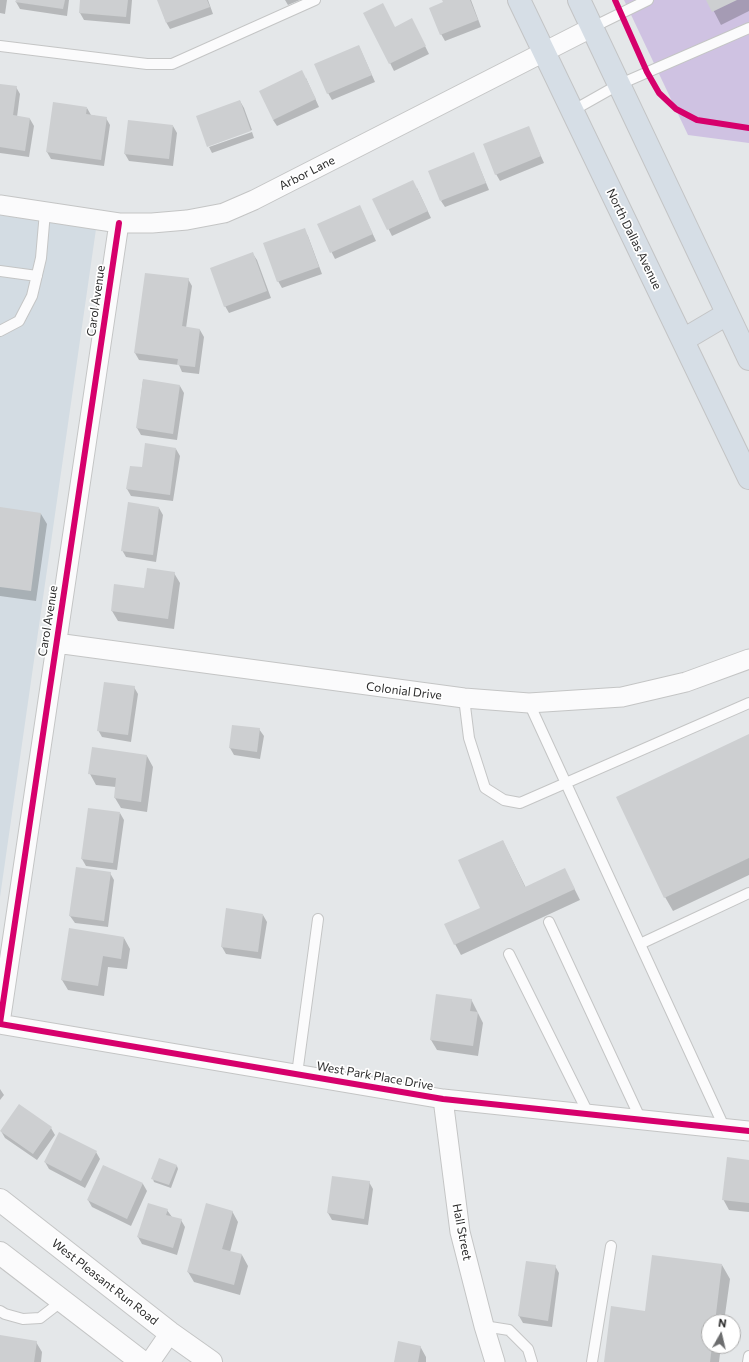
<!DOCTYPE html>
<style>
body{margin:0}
#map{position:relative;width:749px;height:1362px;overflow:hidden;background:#e4e7e9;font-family:Commissioner,sans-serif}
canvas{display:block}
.north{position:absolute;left:701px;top:1314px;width:40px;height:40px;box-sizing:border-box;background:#fff;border:1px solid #ababab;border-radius:50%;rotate:8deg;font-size:11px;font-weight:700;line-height:16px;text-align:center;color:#2c2c2c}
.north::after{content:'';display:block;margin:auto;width:14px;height:18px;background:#6c6d6e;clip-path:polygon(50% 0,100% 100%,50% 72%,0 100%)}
</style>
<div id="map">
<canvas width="749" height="1362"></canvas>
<div class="north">N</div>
</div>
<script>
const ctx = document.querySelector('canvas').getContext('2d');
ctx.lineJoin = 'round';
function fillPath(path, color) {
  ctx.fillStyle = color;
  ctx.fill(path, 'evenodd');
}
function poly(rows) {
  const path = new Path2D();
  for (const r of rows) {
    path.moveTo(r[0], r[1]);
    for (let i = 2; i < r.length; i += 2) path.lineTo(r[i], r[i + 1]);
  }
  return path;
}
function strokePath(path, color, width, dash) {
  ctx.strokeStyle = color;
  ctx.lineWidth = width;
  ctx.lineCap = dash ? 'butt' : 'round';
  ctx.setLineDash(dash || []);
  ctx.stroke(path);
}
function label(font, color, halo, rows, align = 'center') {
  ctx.font = font + ' Commissioner,sans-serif';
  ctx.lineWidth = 3.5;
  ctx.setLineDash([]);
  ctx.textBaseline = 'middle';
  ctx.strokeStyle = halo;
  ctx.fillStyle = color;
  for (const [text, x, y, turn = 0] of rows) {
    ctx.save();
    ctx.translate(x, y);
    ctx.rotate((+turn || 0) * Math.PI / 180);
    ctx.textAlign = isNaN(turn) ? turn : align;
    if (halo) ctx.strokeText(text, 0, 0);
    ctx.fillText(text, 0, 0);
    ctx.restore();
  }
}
fillPath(poly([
 [0,215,96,229,0,897]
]), '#d3dce3');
fillPath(poly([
 [624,0,749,0,749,143,688,135]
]), '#cfc2e2');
fillPath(poly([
 [0,0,7,0,5,14,0,13],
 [17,0,69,0,67,16,20,9,16,2],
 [81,0,132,0,130,24,84,20,80,13],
 [158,0,208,0,213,14,170,29,166,22],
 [285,0,300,0,288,5],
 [443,0,471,0,481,27,445,41,441,34,444,3],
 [708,0,749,0,749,11,721,25],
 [365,13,395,28,415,26,429,54,394,71],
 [359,46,375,82,332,100,328,93],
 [306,78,319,107,277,126,273,120],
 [0,85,16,87,20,94,17,117,30,119,34,126,29,157,0,153],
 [240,101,244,108,252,130,208,145],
 [87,108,91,115,106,118,110,125,104,166,51,159,47,152],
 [173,126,177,133,173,166,129,161,125,154],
 [528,127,544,163,500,181,496,174],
 [252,132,254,138,212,153,209,147],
 [477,161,489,190,445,207,441,201],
 [417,188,431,218,392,236,374,200],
 [363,213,376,241,335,259,318,225],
 [304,229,308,236,322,274,282,288,278,281],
 [253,254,257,260,271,298,229,313,225,306],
 [146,274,188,279,192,286,186,328,200,330,204,337,199,374,182,372,179,365,139,360,135,353],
 [143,380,180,386,184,393,177,440,141,435,137,428],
 [176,449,180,456,173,501,131,496,127,489,143,468],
 [0,508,41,514,47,524,36,601,0,596],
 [159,508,163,515,156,562,126,557,122,550],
 [174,573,180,583,174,629,118,621,112,611,145,589],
 [134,687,138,694,131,742,102,737,98,730],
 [233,726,259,729,264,736,260,759,234,755,230,748],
 [749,735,749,875,673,911,665,897],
 [147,756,153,767,147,812,121,808,115,798,116,787,96,785,90,774],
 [120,813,124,820,117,870,86,866,82,859],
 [503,841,526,888,565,870,580,900,461,955,455,944,482,908],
 [110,873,114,880,108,927,75,923,70,916],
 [263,915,267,922,261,959,226,954,222,947],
 [124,938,130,949,127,969,108,967,104,996,68,990,62,980],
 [471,999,483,1023,478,1056,437,1050,431,1040],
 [0,1089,4,1095,0,1100],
 [51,1128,55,1135,37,1160,5,1138,1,1131],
 [96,1152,100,1159,85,1188,49,1169,45,1162],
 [749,1161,749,1212,729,1210,723,1199],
 [104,1166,143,1184,147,1191,131,1226,92,1207,88,1200],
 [177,1166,178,1169,171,1188,154,1182,153,1179],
 [333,1177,369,1182,373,1189,368,1225,332,1220,328,1213],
 [167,1210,172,1217,181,1220,185,1227,177,1255,142,1244,138,1237],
 [232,1211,238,1222,230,1252,242,1255,248,1266,240,1295,194,1282,188,1272],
 [527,1262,555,1266,559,1273,552,1327,523,1323,519,1316],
 [722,1265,730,1279,724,1322,709,1322,709,1346,721,1346,719,1362,605,1362,646,1312],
 [0,1336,36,1342,42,1352,41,1362,0,1362],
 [420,1346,426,1357,426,1362,395,1362]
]), '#0003');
fillPath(poly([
 [16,0,65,0,63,9,15,2],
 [80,0,128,0,126,17,79,13],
 [157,0,207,0,210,7,166,23],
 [442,0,470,0,478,20,440,35,429,8,443,2],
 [706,0,737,0,712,12],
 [383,3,395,27,412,18,426,46,389,64,363,13],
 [359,45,372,75,327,94,314,64],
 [302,70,316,99,273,120,259,91],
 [0,84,17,86,13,115,30,118,25,151,0,147],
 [240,100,251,131,207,147,196,116],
 [53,102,87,107,86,114,107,117,101,160,46,152],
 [128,120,173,125,169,159,124,154],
 [529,126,541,156,495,175,483,144],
 [474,152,486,183,440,201,428,171],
 [413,180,428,211,387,230,372,199],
 [360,205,373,234,330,253,317,224],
 [305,228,319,267,277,282,263,243],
 [253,252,267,291,224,307,210,268],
 [145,273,189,278,182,326,200,329,195,367,177,365,178,359,134,353],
 [143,379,180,385,173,434,136,428],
 [145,443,176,448,170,495,126,489,130,466,142,467],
 [128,502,159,507,153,555,121,551],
 [0,507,41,513,31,591,0,587],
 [147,568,175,572,168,619,111,611,114,584,144,588],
 [104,682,135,686,128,735,97,731],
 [232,725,260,728,257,752,229,748],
 [749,734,749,858,664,898,616,797],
 [92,747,147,755,141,802,114,798,116,778,88,774],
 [88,808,120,812,113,863,81,859],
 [503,840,525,887,565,868,575,889,454,945,444,924,480,908,458,860],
 [76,867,111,872,104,921,69,916],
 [226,908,263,914,258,952,221,947],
 [69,928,124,937,121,959,103,956,98,986,61,980],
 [436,994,472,999,470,1011,478,1012,473,1046,430,1040],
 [19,1104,52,1127,33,1154,0,1131],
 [59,1132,97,1151,81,1181,44,1162],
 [727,1157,749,1160,749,1203,722,1200],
 [159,1158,177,1165,169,1185,151,1179],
 [103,1165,143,1183,127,1219,87,1200],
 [332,1176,370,1181,364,1219,327,1213],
 [148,1203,168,1209,166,1215,182,1219,173,1248,137,1237],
 [206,1203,233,1211,222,1249,242,1254,234,1285,187,1272],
 [652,1255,722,1264,715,1322,709,1322,709,1346,712,1346,710,1362,604,1362,611,1306,645,1311],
 [526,1261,556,1265,548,1321,518,1316],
 [0,1335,37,1341,34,1362,0,1362],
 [398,1341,421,1346,418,1362,394,1362]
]), '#cdcfd1');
const service = poly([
 [591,28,648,0],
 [0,46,147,64,172,64,315,0],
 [572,111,618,85,749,28],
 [0,271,37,276],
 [0,331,19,321,32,296,41,258,45,212],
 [464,698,469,738,485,788,504,800,520,803,749,703],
 [529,703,725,1129],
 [549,922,641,1120],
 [640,944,749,893],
 [509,954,589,1115],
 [297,1074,318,919],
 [0,1311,5,1314,23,1319,40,1318,62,1301],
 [484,1326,509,1330,528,1349,532,1362],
 [592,1362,611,1246],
 [748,1362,749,1356]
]);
const minor = poly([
 [0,205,119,223,152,223,187,220,224,213,254,200,591,28],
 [56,643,464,698,529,703,622,697,686,682,749,659],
 [0,1023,119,223],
 [0,1024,443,1099,749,1131],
 [443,1099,460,1232,484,1326,495,1362],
 [150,1362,170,1333]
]);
const secondary = poly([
 [0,1200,170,1333,211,1362],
 [0,1253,142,1362]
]);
const primary = poly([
 [519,0,749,478],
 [579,0,749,359],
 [683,340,727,314]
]);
strokePath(service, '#c4c5c5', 12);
strokePath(minor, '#c4c5c5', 21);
strokePath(secondary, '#c4c5c5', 24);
strokePath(primary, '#c3c4c5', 24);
strokePath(service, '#fbfbfc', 10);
strokePath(minor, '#fbfbfc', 19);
strokePath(secondary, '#fbfbfc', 22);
strokePath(primary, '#d6dee6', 22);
strokePath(poly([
 [615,0,647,72,659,93,676,109,697,120,749,128],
 [0,1023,119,223],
 [0,1024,443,1099,749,1131]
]), '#d6006c', 6);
label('12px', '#2c2c2c', '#fff', [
 ["Arbor Lane",307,173,-27],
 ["North Dallas Avenue",634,239,64],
 ["Carol Avenue",96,301,-82],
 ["Carol Avenue",48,621,-81],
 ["Colonial Drive",404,691,7],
 ["West Park Place Drive",375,1076,10],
 ["Hall Street",462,1232,79],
 ["West Pleasant Run Road",105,1282,38]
]);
</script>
